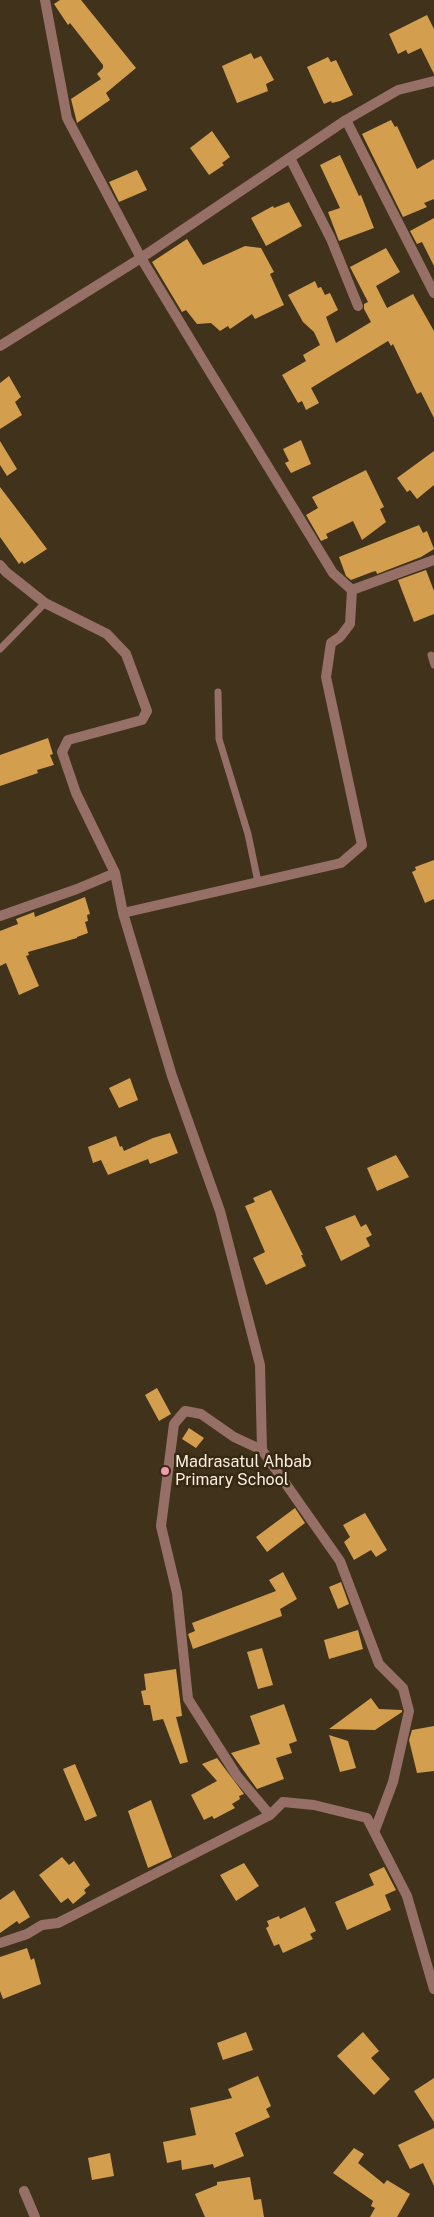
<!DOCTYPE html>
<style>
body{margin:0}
canvas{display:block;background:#41321b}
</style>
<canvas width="434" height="2217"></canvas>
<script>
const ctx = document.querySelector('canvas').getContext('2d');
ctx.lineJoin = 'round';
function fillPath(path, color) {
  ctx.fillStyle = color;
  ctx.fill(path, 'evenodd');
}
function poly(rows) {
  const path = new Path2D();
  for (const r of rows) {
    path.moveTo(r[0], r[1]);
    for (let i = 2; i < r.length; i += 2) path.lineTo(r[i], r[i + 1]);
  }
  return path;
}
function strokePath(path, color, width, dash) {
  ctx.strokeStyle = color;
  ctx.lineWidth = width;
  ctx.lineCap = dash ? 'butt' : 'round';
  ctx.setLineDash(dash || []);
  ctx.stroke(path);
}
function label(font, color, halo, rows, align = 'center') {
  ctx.font = font + ' "Public Sans",sans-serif';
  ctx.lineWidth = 5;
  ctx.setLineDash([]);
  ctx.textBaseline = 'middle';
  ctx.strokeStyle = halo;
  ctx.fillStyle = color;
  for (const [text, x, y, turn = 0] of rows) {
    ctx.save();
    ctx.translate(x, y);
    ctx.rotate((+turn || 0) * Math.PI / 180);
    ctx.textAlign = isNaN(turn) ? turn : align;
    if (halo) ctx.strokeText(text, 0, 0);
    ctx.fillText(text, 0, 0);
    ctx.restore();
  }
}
fillPath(poly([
 [60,0,81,0,136,68,106,93,110,100,77,123,71,99,101,79,97,74,103,68,103,65,70,23,68,25,54,4],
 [427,15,434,29,434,74,421,48,408,54,406,50,398,54,389,34],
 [251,53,254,59,261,56,274,80,266,84,268,91,237,103,222,66],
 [328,57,331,62,336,60,353,95,340,101,332,103,331,101,324,104,307,67],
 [391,120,395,127,397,126,417,169,434,159,434,199,424,203,427,207,403,217,362,134],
 [212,131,230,157,222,163,224,165,209,175,190,148],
 [340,155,359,196,361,195,374,228,339,241,328,212,340,208,320,165],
 [137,170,147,190,119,202,109,182],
 [289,202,302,226,266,246,251,218,273,206,274,208],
 [434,218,434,266,422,242,417,244,410,231],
 [187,239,203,265,245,246,261,248,274,272,270,274,284,305,255,319,252,314,230,329,228,326,220,331,211,323,197,324,186,310,182,312,152,262],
 [386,248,400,272,376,286,387,308,413,294,434,331,434,418,421,392,417,394,393,344,391,346,388,341,311,388,319,403,306,410,302,401,298,403,282,375,306,361,303,355,320,345,314,332,303,322,288,295,315,281,318,288,321,287,325,295,330,293,338,310,326,317,336,343,371,322,364,309,364,304,368,302,350,267],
 [9,376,21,397,15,402,22,415,0,429,0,383],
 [301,440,311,464,291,473,285,463,289,461,283,449],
 [0,441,17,469,7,476,0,465],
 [434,451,434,485,417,499,410,490,407,492,397,478],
 [366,470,384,507,380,509,386,522,362,540,353,521,326,534,328,538,321,541,306,515,318,508,312,497],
 [0,487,47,549,24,564,22,561,19,564,0,537],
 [419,525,423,533,427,531,434,549,421,557,377,574,376,571,372,572,351,580,346,576,339,557],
 [426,570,434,591,434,614,414,622,398,580],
 [48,738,53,754,50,755,54,765,37,770,38,773,0,786,0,755],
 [434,860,434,899,425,903,412,872,416,870,415,867],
 [85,897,90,914,87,915,88,921,85,922,88,933,77,937,77,938,28,952,29,955,26,956,39,986,19,995,6,963,0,966,0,931,18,924,16,919,34,912,35,917],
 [130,1078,138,1100,119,1108,109,1088],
 [170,1133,178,1153,150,1164,148,1159,108,1175,101,1160,93,1163,88,1147,116,1136,120,1147,122,1146,124,1151,153,1138],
 [396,1155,409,1177,377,1191,367,1168],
 [271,1190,303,1255,301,1255,306,1266,266,1285,253,1258,265,1252,245,1206,255,1202,253,1198],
 [355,1215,361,1227,366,1224,372,1235,366,1238,370,1246,341,1261,325,1227],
 [157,1388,171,1414,159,1421,145,1395],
 [189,1428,204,1438,196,1448,182,1439],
 [295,1508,305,1523,267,1552,256,1537],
 [365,1513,387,1550,376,1557,371,1550,354,1560,344,1542,350,1537,343,1525],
 [283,1572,297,1599,280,1609,282,1616,193,1649,188,1634,195,1631,192,1623,276,1591,269,1580],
 [341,1582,349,1604,338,1609,329,1587],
 [358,1630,363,1649,329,1659,324,1640],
 [262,1648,273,1685,258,1689,247,1652],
 [176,1669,182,1716,176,1717,188,1762,180,1764,163,1719,153,1721,150,1705,144,1705,141,1691,146,1690,144,1674],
 [371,1698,379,1709,402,1710,402,1712,375,1730,329,1729],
 [284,1704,297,1741,289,1744,292,1753,276,1758,284,1779,257,1789,231,1753,260,1744,250,1716],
 [434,1726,434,1771,417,1773,409,1740,412,1730],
 [329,1735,348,1741,356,1768,340,1772],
 [217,1758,244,1794,239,1796,240,1799,232,1804,235,1808,214,1819,212,1816,204,1820,191,1795,217,1781,202,1764],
 [75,1764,97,1816,85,1821,63,1769],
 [151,1800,172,1857,148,1868,128,1811],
 [62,1857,69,1865,74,1861,90,1885,84,1890,86,1893,73,1904,68,1898,61,1903,39,1875],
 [244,1863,259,1886,236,1901,220,1875],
 [384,1867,396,1890,385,1895,391,1910,347,1930,335,1902,374,1885,369,1874],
 [14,1890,30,1917,19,1924,17,1921,0,1933,0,1900],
 [305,1907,316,1931,310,1934,313,1939,283,1953,279,1944,274,1946,266,1928,269,1926,267,1921,279,1916,280,1919],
 [27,1948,31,1960,34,1958,41,1984,3,1999,0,1991,0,1957],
 [246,2032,253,2050,223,2060,217,2043],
 [363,2032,379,2051,371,2058,390,2079,374,2095,337,2056],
 [258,2076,271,2106,266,2109,270,2117,235,2133,244,2156,214,2168,213,2164,182,2170,181,2160,167,2163,163,2142,196,2135,190,2108,232,2098,228,2089],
 [434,2078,434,2122,414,2091],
 [434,2128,434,2186,423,2163,410,2169,398,2145],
 [354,2148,364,2154,358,2163,384,2184,387,2180,410,2194,397,2217,370,2217,375,2208,371,2206,373,2201,333,2173],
 [110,2153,114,2176,92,2180,88,2158],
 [250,2177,254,2200,261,2199,264,2217,205,2217,195,2194,217,2185,217,2182]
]), '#d39e4e');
strokePath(poly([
 [0,649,45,603],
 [431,655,434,665],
 [218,692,219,739,248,834,258,882]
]), '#966f66', 7);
strokePath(poly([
 [45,0,67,118,141,258,207,367,333,573,352,590,350,624,340,637,331,643,326,677,362,845,341,863,123,913],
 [346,120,434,293],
 [290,158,331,239,358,306],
 [0,346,141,258,346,120,398,90,434,81],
 [0,565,6,572,45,603,107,634,126,654,147,711,142,720,68,740,62,752,76,793,115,873,123,913,172,1076,220,1211,260,1365,262,1450,340,1561,379,1664,403,1688,409,1711,393,1782,375,1830],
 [352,590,434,560],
 [0,916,77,889,115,873],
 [262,1450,234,1437,201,1414,185,1411,174,1424,161,1526,177,1593,188,1699,237,1776,270,1815],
 [0,1943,27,1934,42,1925,58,1923,270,1815,283,1802,314,1805,367,1818,407,1896,434,1989],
 [24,2191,35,2217]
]), '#966f66', 10);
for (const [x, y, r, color] of [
 [165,1471,5,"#f29aae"]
]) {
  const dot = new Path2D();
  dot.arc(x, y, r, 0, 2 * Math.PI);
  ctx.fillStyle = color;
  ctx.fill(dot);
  strokePath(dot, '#372811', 2);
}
label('16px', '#f8eee1', '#372811', [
 ["Madrasatul Ahbab",175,1462],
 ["Primary School",175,1480]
], 'left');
</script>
